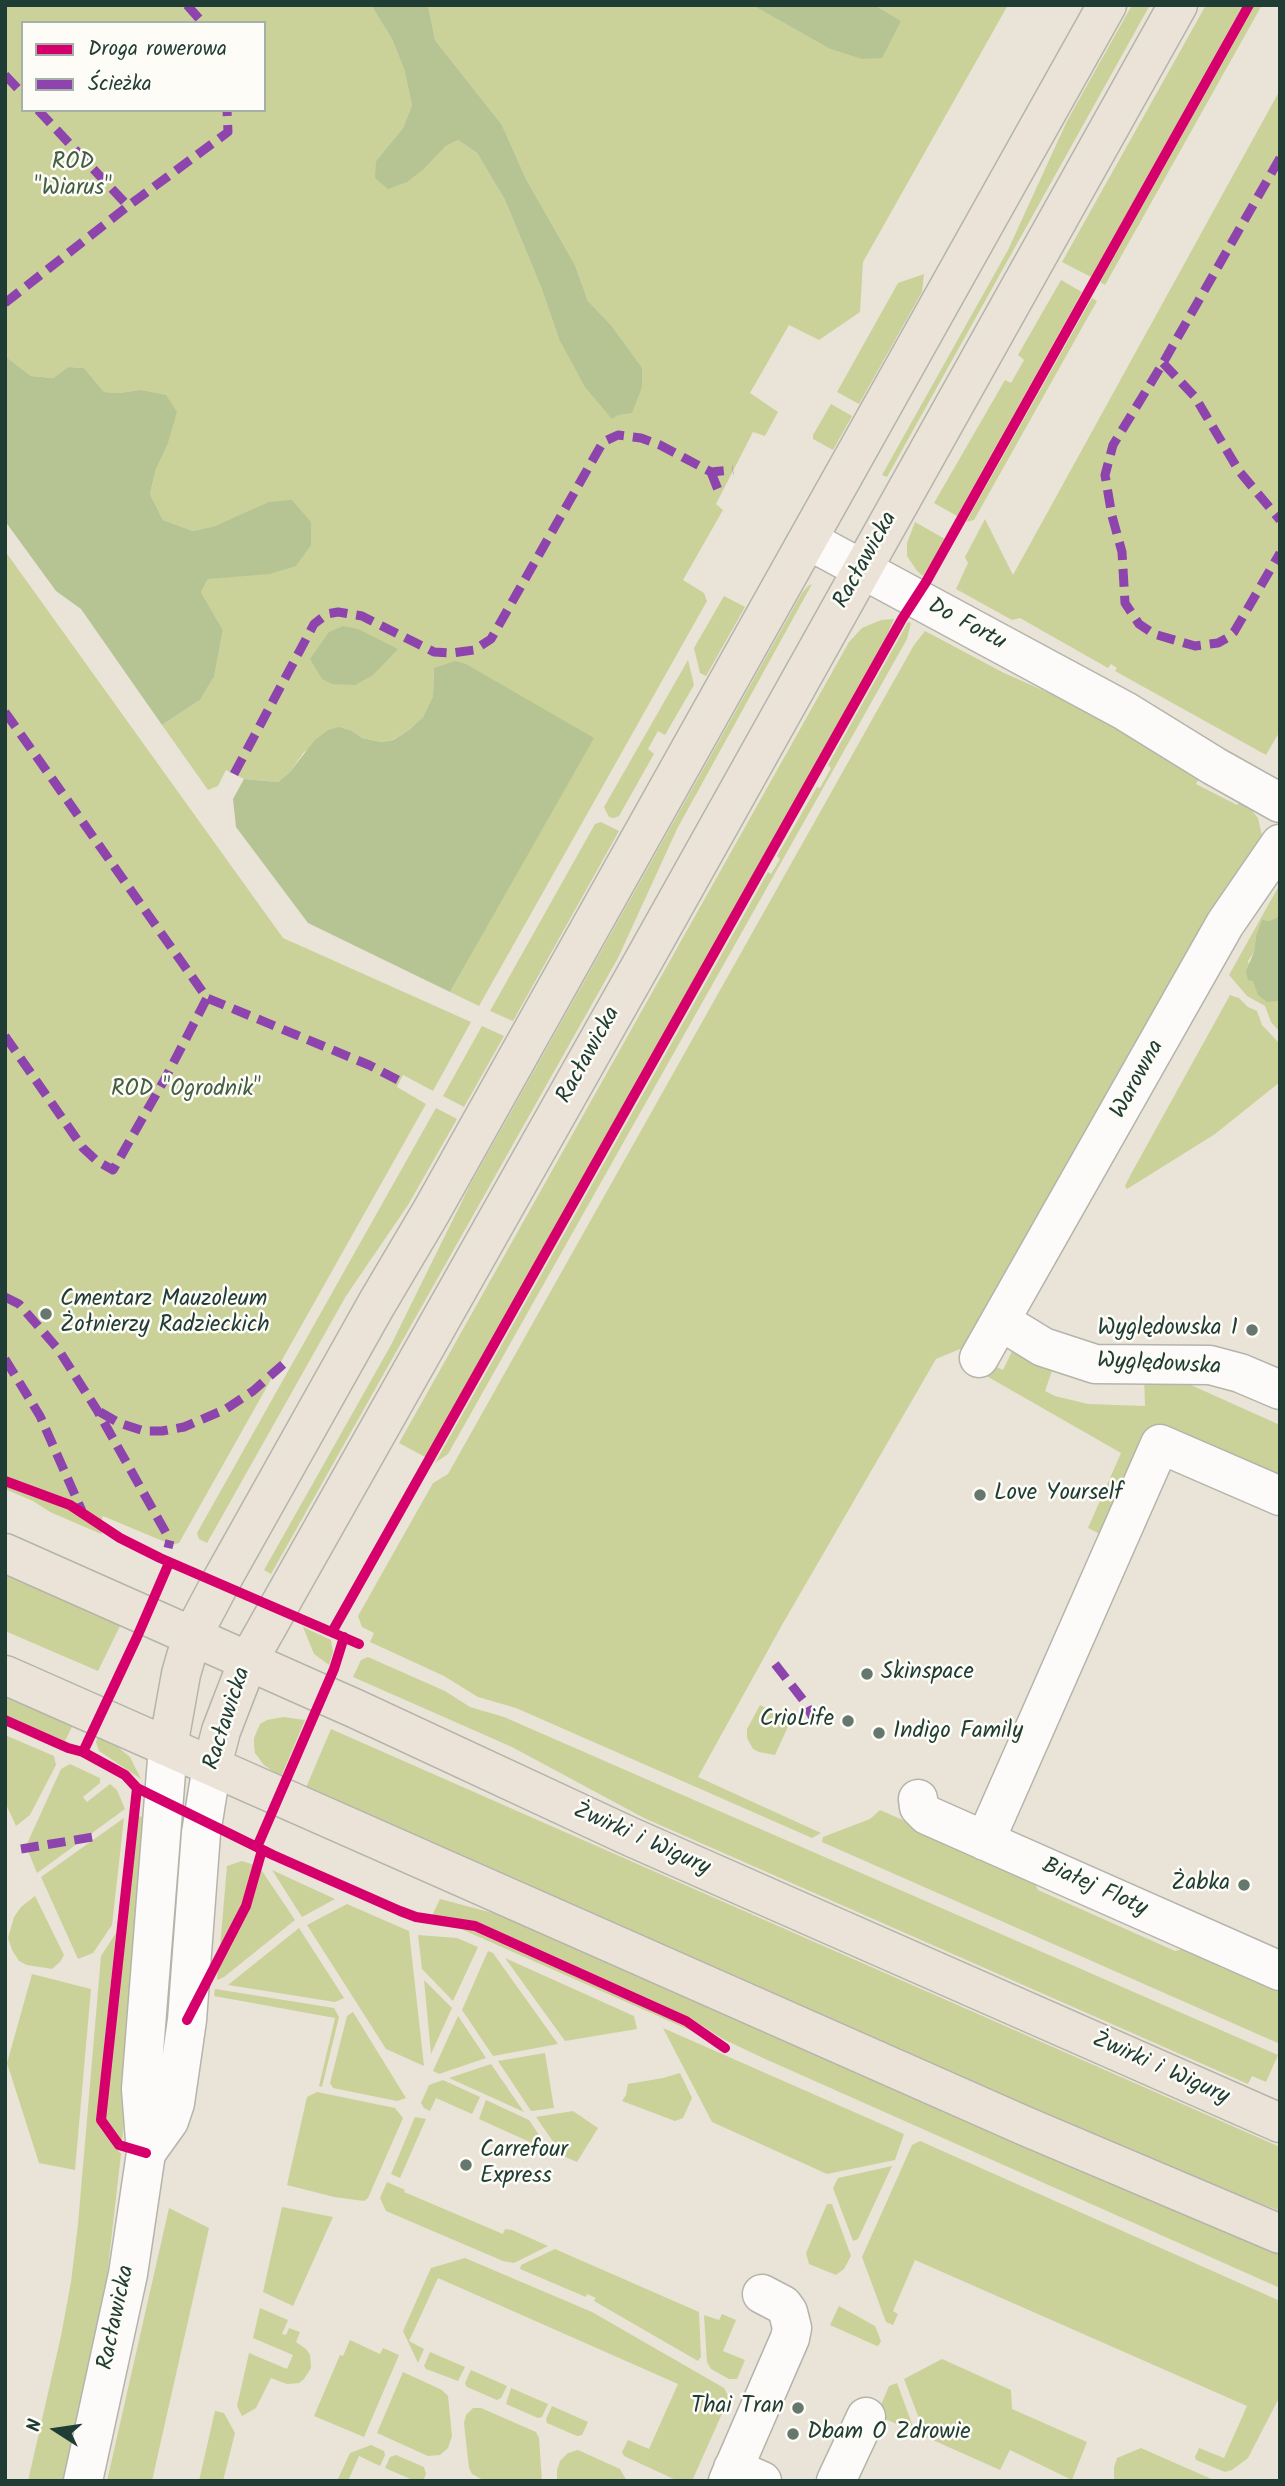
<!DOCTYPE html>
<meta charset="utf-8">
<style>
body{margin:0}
#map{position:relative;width:1285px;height:2486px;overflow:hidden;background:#e9e4d7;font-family:Kalam,sans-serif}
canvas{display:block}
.frame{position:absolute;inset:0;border:7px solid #1f3d34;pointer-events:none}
.legend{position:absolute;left:21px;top:21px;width:245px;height:91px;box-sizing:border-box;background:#fdfcf7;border:2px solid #a4b0a9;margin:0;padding:9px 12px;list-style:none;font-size:21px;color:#1f3d34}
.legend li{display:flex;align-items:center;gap:14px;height:35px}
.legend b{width:35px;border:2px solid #a4b0a9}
.north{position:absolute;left:21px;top:2395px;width:70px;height:70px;-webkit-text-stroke:5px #fdfcf7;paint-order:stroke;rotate:282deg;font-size:19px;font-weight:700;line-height:28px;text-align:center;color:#1f3d34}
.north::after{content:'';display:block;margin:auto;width:24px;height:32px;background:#1f3d34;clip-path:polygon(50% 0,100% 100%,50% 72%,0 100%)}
</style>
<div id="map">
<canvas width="1285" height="2486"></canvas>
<div class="frame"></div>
<ul class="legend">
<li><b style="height:9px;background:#d6006c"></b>Droga rowerowa</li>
<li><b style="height:9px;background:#8e44ad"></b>Ścieżka</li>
</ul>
<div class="north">N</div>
</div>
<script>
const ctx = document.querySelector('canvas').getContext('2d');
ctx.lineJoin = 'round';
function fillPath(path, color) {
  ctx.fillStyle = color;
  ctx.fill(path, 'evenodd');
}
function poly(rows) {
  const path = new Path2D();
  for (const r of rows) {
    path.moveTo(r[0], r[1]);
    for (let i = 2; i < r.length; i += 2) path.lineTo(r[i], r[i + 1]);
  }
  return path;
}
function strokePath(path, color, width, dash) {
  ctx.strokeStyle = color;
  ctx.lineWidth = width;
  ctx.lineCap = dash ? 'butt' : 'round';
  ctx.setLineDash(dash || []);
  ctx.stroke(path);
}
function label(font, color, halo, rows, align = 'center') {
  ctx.font = font + ' Kalam,sans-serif';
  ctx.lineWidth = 5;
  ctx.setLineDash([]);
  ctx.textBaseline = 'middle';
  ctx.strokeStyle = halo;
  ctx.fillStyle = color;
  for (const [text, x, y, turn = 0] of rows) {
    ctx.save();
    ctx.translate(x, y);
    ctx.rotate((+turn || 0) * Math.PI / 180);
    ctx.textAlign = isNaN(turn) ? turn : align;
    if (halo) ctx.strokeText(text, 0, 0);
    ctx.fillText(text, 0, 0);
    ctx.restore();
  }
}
fillPath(poly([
 [5,5,371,5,392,39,404,69,412,105,403,128,376,161,425,168,446,146,458,140,477,153,505,200,541,287,559,339,610,324,588,301,575,265,526,179,502,125,435,40,428,5,752,5,828,48,901,21,875,5,1008,5,863,262,860,312,819,340,789,325,750,393,778,412,765,436,753,432,716,504,723,510,683,580,704,593,707,601,479,1006,450,992,593,738,434,668,433,696,423,717,409,730,392,740,381,742,362,738,352,731,304,752,289,773,278,782,244,779,226,770,218,786,208,790,162,725,200,700,214,677,223,630,201,592,208,579,238,575,242,515,215,526,193,531,163,520,150,494,156,469,167,446,140,390,119,393,104,392,84,368,68,367,53,378,31,376,5,356],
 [23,23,264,23,264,110,23,110],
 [1132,5,1150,5,887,477,882,475,1008,250,1067,121],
 [1206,5,1243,5,1091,277,1062,262],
 [1255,5,1262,5,1105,285,1100,282],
 [1280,90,1280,731,1266,755,1115,671,1117,668,1111,664,1108,668,1020,618,1012,620,956,589,968,563,965,557,985,519,1013,575],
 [924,274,922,292,859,404,837,392,898,283],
 [1061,280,1082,292,957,516,934,503,1005,380,1011,383,1024,360,1018,355],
 [1092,298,1097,301,974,520,966,522],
 [831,404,852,416,833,450,813,439,813,435],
 [915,522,945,539,923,576,917,571,907,556,907,543],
 [5,551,283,938,471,1022,433,1091,403,1075,397,1087,426,1104,179,1543,172,1545,103,1516,101,1521,70,1500,5,1476],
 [812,584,677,829,618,958,271,1574,264,1570,391,1345,470,1185,802,593,808,586],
 [724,596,745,607,706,676,700,673,694,648],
 [894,619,883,645,431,1448,425,1457,399,1443,849,642,862,628,881,620],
 [908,622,911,623,907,639,448,1454,435,1463,768,872,771,874,780,859,777,856,817,787,820,788,831,768,828,765],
 [925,631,1004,673,1108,719,1139,737,1174,765,1199,778,1196,784,1237,805,1240,802,1248,806,1258,818,1262,836,1260,845,967,1352,960,1349,936,1359,782,1625,698,1777,821,1833,812,1838,516,1708,478,1697,444,1676,370,1642,374,1633,362,1627,358,1616,433,1483,448,1474,914,645],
 [688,660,694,685,665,735,658,731,648,749,654,754,619,816,614,818,609,817,604,807],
 [601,822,619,831,513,1021,490,1011,595,824],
 [1280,884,1280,916,1269,921,1256,936,1254,952,1248,961,1253,980,1278,1002,1280,1001,1280,1032,1271,1022,1265,1006,1247,996,1229,975],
 [1230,995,1239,998,1248,1007,1257,1011,1262,1025,1280,1044,1280,1082,1215,1134,1127,1189,1125,1186,1131,1174],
 [482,1026,504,1036,464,1107,443,1096],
 [436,1108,457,1119,408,1205,346,1296,207,1543,199,1539,197,1533],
 [1013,1349,1054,1365,1045,1391,1055,1396,1088,1404,1145,1406,1144,1376,1173,1377,1280,1425,1280,1505,1169,1457,1106,1537,1088,1528,1121,1453,983,1374,990,1364,1003,1370],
 [5,1486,68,1509,102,1532,101,1534,50,1512,33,1501,5,1489],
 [5,1570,121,1624,98,1671,5,1631],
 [303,1627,331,1640,333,1652,329,1665,314,1654],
 [368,1657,445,1691,470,1707,504,1717,1278,2055,1266,2082,1252,2076,1248,2084,644,1818,512,1747,353,1677,361,1660],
 [5,1692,74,1723,65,1741,5,1715],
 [760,1705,791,1720,775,1755,759,1752,753,1749,747,1738,747,1729],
 [283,1717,305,1720,281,1777,264,1765,255,1753,254,1746,254,1738,260,1724,267,1720],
 [331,1729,1280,2147,1280,2211,1156,2163,305,1790],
 [5,1735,54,1756,56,1765,30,1815,16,1826,5,1802],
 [98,1736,113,1743,130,1757,141,1779,99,1751,96,1742],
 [70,1764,100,1778,100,1783,83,1797,87,1802,110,1784,117,1790,125,1809,37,1873,26,1846,61,1769],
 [880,1810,1031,1876,1038,1890,1175,1951,1191,1947,1280,1987,1280,2044,822,1842,823,1837,870,1819],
 [138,1816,149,1818,122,2143,106,2124,105,2115],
 [124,1818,112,1925,93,1953,78,1959,41,1877],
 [242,1861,254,1865,242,1904,220,1947,227,1866],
 [260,1868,295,1920,224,1977,217,1980,218,1966,248,1908],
 [272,1870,335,1899,302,1917],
 [35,1896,64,1955,60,1962,52,1969,27,1965,19,1961,12,1950,8,1938,14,1917,21,1907],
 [440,1899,512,1918,1280,2255,1280,2288,763,2058,723,2039,687,2016,536,1948,474,1922,432,1916],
 [347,1904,409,1931,424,2066,386,2049,307,1925],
 [299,1928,344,1998,335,2002,228,1985],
 [461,1929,471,1930,685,2025,701,2035],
 [116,1933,97,2116,101,2129,121,2154,104,2303,66,2481,28,2481,61,2336,71,2282,78,2224,101,1956],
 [418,1935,457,1938,478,1947,453,2001,422,1969],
 [488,1951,493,1953,558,2044,493,2056,462,2010],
 [505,1958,634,2016,637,2029,565,2041],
 [32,1974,91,1989,75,2170,39,2163,7,2063],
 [424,1980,452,2008,431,2054],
 [215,1989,334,2008,339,2017,322,2087,319,2086,335,2018,214,1996],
 [353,2012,406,2098,397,2101,333,2088,330,2083,347,2016],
 [458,2016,486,2058,439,2074,433,2071],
 [663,2028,904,2134,895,2160,827,2174,712,2122],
 [545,2053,554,2108,531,2111,498,2061],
 [491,2064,524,2112,449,2078],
 [680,2073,692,2098,683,2118,675,2121,622,2101,626,2095,628,2084,663,2078],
 [443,2080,480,2097,472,2114,436,2098,430,2111,424,2108,421,2103,429,2085],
 [317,2092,395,2108,403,2118,368,2198,364,2201,334,2197,287,2185,307,2097],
 [486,2100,529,2120,545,2144,543,2148,479,2119],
 [573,2111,598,2128,577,2162,563,2156,536,2117],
 [415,2117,426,2119,400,2178,391,2174],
 [920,2141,1280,2301,1280,2396,1248,2458,1232,2470,1225,2472,1196,2460,1195,2457,1199,2448,1224,2458,1247,2406,915,2260,893,2311,898,2314,893,2325,886,2322,862,2257,912,2145],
 [892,2166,858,2239,853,2241,833,2188,838,2178],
 [387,2182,405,2190,404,2192,503,2234,505,2229,512,2230,548,2246,514,2263,503,2261,386,2211,380,2198],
 [827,2204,832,2204,851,2256,844,2269,836,2275,809,2264,806,2253],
 [282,2207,333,2217,293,2306,263,2292],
 [169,2208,209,2228,165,2423,152,2481,107,2481],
 [555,2249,699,2312,701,2357,698,2361,594,2301,596,2298,587,2294,586,2297,520,2269,521,2265],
 [465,2258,592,2312,724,2388,729,2398,692,2481,678,2481,624,2456,622,2452,628,2440,649,2449,678,2384,438,2278,409,2341,424,2349,418,2363,403,2331,431,2268],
 [839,2306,875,2326,881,2341,879,2345,877,2346,830,2325],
 [260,2308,288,2320,282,2334,286,2335,289,2328,300,2332,296,2342,306,2349,310,2355,311,2368,304,2379,299,2383,287,2384,271,2378,256,2408,242,2416,237,2406,249,2353,287,2369,293,2355,253,2338],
 [722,2314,736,2320,723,2351,745,2360,737,2379,729,2379,711,2369,707,2362,704,2315,719,2320],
 [350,2340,380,2354,383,2348,399,2355,364,2437,314,2416,340,2355,343,2356],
 [430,2352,465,2367,458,2381,426,2369,424,2366],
 [942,2359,1011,2390,1012,2409,1087,2442,1072,2480,1010,2450,1000,2470,926,2437,904,2379],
 [471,2370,507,2386,501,2398,497,2400,467,2387,465,2383],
 [403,2372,442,2390,448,2396,452,2436,448,2448,440,2455,428,2456,377,2433],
 [897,2383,915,2432,883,2418,878,2412,889,2386],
 [511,2388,548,2404,542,2417,538,2418,506,2404],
 [552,2406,588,2422,582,2435,577,2436,547,2423,546,2419],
 [473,2408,481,2408,536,2432,539,2438,542,2481,485,2481,472,2474,469,2468,464,2423,466,2415],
 [215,2411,224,2413,235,2433,223,2481,199,2481],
 [371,2445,384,2451,385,2455,380,2466,359,2456,348,2481,337,2481,350,2453],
 [1141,2448,1216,2481,1114,2481,1114,2467,1117,2458],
 [578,2450,620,2469,627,2481,557,2481,557,2470,560,2461,568,2453],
 [396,2455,424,2467,426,2474,423,2481,415,2481,385,2468,390,2457]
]), '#cad29a');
fillPath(poly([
 [371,5,428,5,435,40,502,125,526,179,575,265,588,301,610,324,642,368,642,387,632,413,618,415,612,419,585,387,559,339,541,287,505,200,477,153,458,140,446,146,425,168,407,182,388,189,375,178,376,161,403,128,412,105,404,69,392,39],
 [752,5,875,5,901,21,882,58,862,59,828,48],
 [5,356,31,376,53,378,68,367,84,368,104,392,119,393,140,390,166,395,177,412,167,446,156,469,150,494,163,520,193,531,215,526,269,502,292,500,311,522,311,545,296,566,270,574,208,579,201,592,223,630,214,677,200,700,162,725,81,609,56,591,5,521],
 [343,626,358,629,398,649,373,675,355,685,332,684,322,679,310,659,329,632],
 [455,661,466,664,594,738,450,992,308,923,236,827,233,799,244,779,278,782,289,773,315,740,328,730,339,727,352,731,362,738,381,742,393,740,409,730,423,717,433,696,434,668],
 [1280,916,1280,1001,1267,1002,1258,995,1253,981,1248,980,1246,971,1254,952,1256,936,1262,920,1269,921]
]), '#b6c493');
const minor = poly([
 [808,540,1125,711,1214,766,1280,803],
 [1003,1319,1012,1328,1043,1347,1095,1364,1210,1365,1240,1373,1280,1390],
 [979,1358,1225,924,1280,844],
 [918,1799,919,1807,927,1815,1280,1971],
 [985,1841,1160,1444,1280,1496],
 [146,2153,169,2121,175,2103,187,2020,201,1833,212,1766],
 [733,2468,762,2481],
 [83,2481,128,2274,146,2153,141,2089,168,1747],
 [728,2481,790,2338,792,2328,788,2312,783,2305,762,2294],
 [836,2481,866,2417]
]);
const major = poly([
 [5,1553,356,1709,631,1837,1280,2123],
 [5,1675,1025,2126,1280,2234],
 [168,1747,181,1674,192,1636,219,1585,376,1305,431,1212,1107,5],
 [212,1766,221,1731,248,1661,645,958,1178,5]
]);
strokePath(minor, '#b4b4ab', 41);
strokePath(major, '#b4b4ab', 41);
strokePath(minor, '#fcfbf9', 38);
strokePath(major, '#ece3d8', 38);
strokePath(poly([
 [187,5,203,23],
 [5,75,23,94],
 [38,110,128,206],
 [1280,158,1163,363,1113,445,1105,475,1112,516,1122,552,1125,603,1139,624,1154,634,1195,646,1218,643,1227,638,1234,632,1280,553],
 [5,303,128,206,228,132,227,110],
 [1163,363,1195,397,1239,471,1280,520],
 [711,472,720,495],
 [5,712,207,998,369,1065,400,1081],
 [234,774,314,624,327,614,338,612,362,616,434,652,452,653,474,650,491,639,603,442,618,435,641,438,660,445,711,472,733,470],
 [5,1036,83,1148,97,1161,113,1170,166,1077,207,998],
 [5,1297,19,1304,58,1349,97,1410,170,1540,168,1548],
 [5,1359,40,1416,82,1511],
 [100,1412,119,1423,144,1431,162,1431,184,1427,226,1409,253,1391,288,1360],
 [775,1664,804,1701,819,1729],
 [21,1849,93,1837]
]), '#8e44ad', 9, [18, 9]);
strokePath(poly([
 [5,1481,70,1505,120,1538,160,1558,359,1644],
 [332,1632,902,619,926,582,1249,5],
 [5,1720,68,1748,83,1752,125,1775,137,1788,273,1855,400,1911,416,1917,475,1926,686,2021,725,2048],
 [83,1752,137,1637,169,1563],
 [137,1788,101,2120,119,2145,146,2153],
 [257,1847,334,1669,344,1637],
 [187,2020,246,1906,262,1850]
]), '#d6006c', 10);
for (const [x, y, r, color] of [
 [46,1314,7,"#66776d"],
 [1252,1330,7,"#66776d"],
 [980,1495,7,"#66776d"],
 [867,1674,7,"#66776d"],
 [848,1721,7,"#66776d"],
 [879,1733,7,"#66776d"],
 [1244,1885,7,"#66776d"],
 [466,2165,7,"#66776d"],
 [798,2408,7,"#66776d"],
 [793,2434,7,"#66776d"]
]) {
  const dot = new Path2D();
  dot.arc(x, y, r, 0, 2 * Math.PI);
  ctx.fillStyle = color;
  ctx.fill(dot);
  strokePath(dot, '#fdfcf7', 2.5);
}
label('23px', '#435f41', '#fdfcf7', [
 ["ROD",73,164],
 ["\"Wiarus\"",73,190],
 ["ROD \"Ogrodnik\"",186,1091]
]);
label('23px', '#1f3d34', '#fdfcf7', [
 ["Racławicka",867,561,-61],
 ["Do Fortu",966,626,28],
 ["Racławicka",590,1056,-61],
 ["Warowna",1139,1080,-61],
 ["Wyględowska",1159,1366,3],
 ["Racławicka",229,1719,-72],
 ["Żwirki i Wigury",641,1841,24],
 ["Białej Floty",1094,1889,24],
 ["Żwirki i Wigury",1160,2070,24],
 ["Racławicka",118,2318,-78]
]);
label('23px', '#1f3d34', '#fdfcf7', [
 ["Cmentarz Mauzoleum",60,1301],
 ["Żołnierzy Radzieckich",60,1327],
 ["Wyględowska 1",1238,1330,"right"],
 ["Love Yourself",994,1495],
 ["Skinspace",881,1674],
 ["CrioLife",834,1721,"right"],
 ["Indigo Family",893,1733],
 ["Żabka",1230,1885,"right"],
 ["Carrefour",480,2152],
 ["Express",480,2178],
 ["Thai Tran",784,2408,"right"],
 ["Dbam O Zdrowie",807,2434]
], 'left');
</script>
